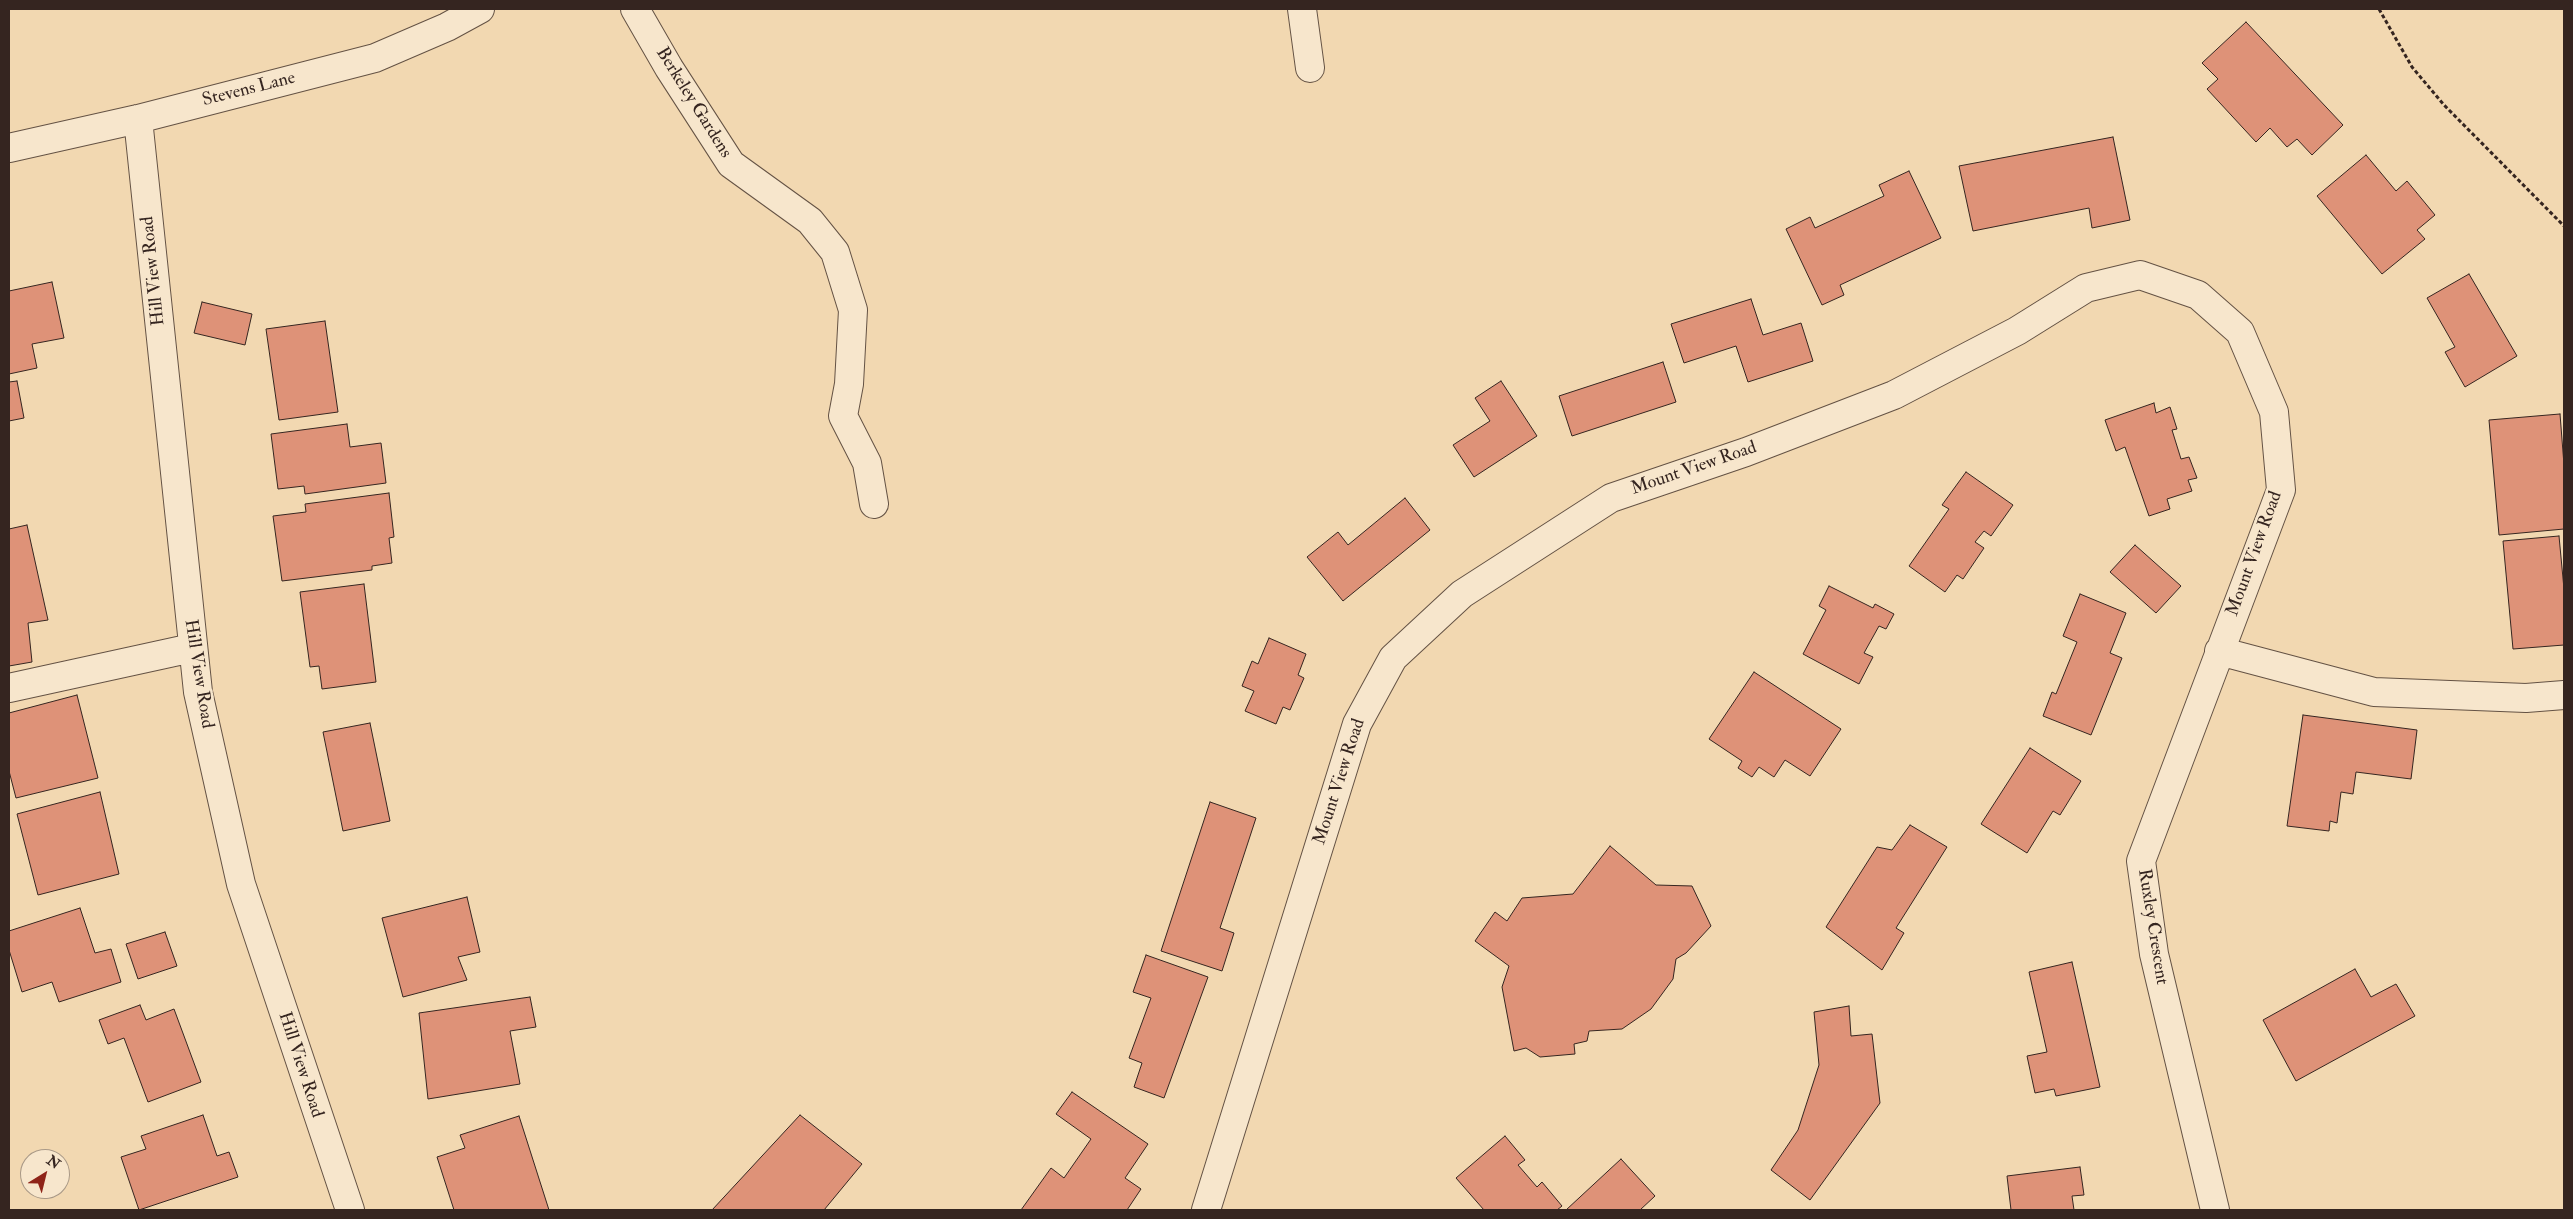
<!DOCTYPE html>
<style>
body{margin:0}
#map{position:relative;width:2573px;height:1219px;overflow:hidden;background:#f2d8b1;font-family:"IM FELL Double Pica",serif}
canvas{display:block}
.frame{position:absolute;inset:0;border:10px solid #352520;pointer-events:none}
.north{position:absolute;left:20px;top:1149px;width:50px;height:50px;box-sizing:border-box;background:#f7e6cc;border:1px solid #a99987;border-radius:50%;rotate:36deg;font-size:14px;font-weight:700;line-height:20px;text-align:center;color:#352520}
.north::after{content:'';display:block;margin:auto;width:18px;height:22px;background:#8f2418;clip-path:polygon(50% 0,100% 100%,50% 72%,0 100%)}
</style>
<div id="map">
<canvas width="2573" height="1219"></canvas>
<div class="frame"></div>
<div class="north">N</div>
</div>
<script>
const ctx = document.querySelector('canvas').getContext('2d');
ctx.lineJoin = 'round';
function fillPath(path, color) {
  ctx.fillStyle = color;
  ctx.fill(path, 'evenodd');
}
function poly(rows) {
  const path = new Path2D();
  for (const r of rows) {
    path.moveTo(r[0], r[1]);
    for (let i = 2; i < r.length; i += 2) path.lineTo(r[i], r[i + 1]);
  }
  return path;
}
function strokePath(path, color, width, dash) {
  ctx.strokeStyle = color;
  ctx.lineWidth = width;
  ctx.lineCap = dash ? 'butt' : 'round';
  ctx.setLineDash(dash || []);
  ctx.stroke(path);
}
function label(font, color, halo, rows, align = 'center') {
  ctx.font = font + ' "IM FELL Double Pica",serif';
  ctx.lineWidth = 5;
  ctx.setLineDash([]);
  ctx.textBaseline = 'middle';
  ctx.strokeStyle = halo;
  ctx.fillStyle = color;
  for (const [text, x, y, turn = 0] of rows) {
    ctx.save();
    ctx.translate(x, y);
    ctx.rotate((+turn || 0) * Math.PI / 180);
    ctx.textAlign = isNaN(turn) ? turn : align;
    if (halo) ctx.strokeText(text, 0, 0);
    ctx.fillText(text, 0, 0);
    ctx.restore();
  }
}
const building = poly([
 [2246,22,2343,125,2312,155,2297,139,2287,147,2270,128,2256,142,2207,89,2218,79,2202,63,2246,22],
 [2113,137,2130,220,2092,228,2089,208,1973,231,1959,166,2113,137],
 [2366,155,2396,191,2407,181,2435,215,2417,230,2425,239,2382,274,2317,196,2366,155],
 [1909,171,1941,238,1840,285,1844,295,1822,305,1786,229,1810,217,1815,228,1884,196,1879,185,1909,171],
 [2469,274,2517,356,2465,387,2445,352,2455,347,2427,298,2469,274],
 [52,282,64,338,32,344,37,368,9,374,9,291,52,282],
 [1751,299,1763,335,1801,323,1813,361,1748,382,1736,346,1684,363,1671,324,1751,299],
 [202,302,252,314,245,345,194,333,202,302],
 [325,321,338,412,279,420,266,329,325,321],
 [1663,362,1676,402,1572,436,1559,396,1663,362],
 [17,381,24,418,9,421,9,382,17,381],
 [1501,381,1537,436,1474,477,1453,445,1490,421,1475,398,1501,381],
 [2154,403,2156,413,2170,407,2177,429,2172,430,2181,459,2189,457,2197,478,2188,480,2192,491,2167,499,2170,509,2149,516,2125,447,2116,451,2105,420,2154,403],
 [2560,414,2564,465,2564,529,2499,535,2489,420,2560,414],
 [347,424,350,447,381,443,386,483,305,494,304,486,278,489,271,434,347,424],
 [1966,472,2013,505,1991,536,1984,531,1975,542,1984,548,1963,579,1957,575,1945,592,1909,566,1949,509,1942,505,1966,472],
 [389,493,394,537,389,538,392,563,372,566,372,570,282,581,273,516,306,512,305,504,389,493],
 [1405,498,1430,530,1343,601,1307,557,1338,532,1348,545,1405,498],
 [27,525,48,620,28,623,32,662,9,666,9,529,27,525],
 [2559,536,2564,589,2564,645,2513,649,2503,541,2559,536],
 [2135,545,2181,586,2156,613,2110,572,2135,545],
 [364,584,376,682,322,689,319,666,310,667,300,592,364,584],
 [1829,586,1873,608,1875,604,1894,614,1886,629,1879,626,1864,653,1873,657,1859,684,1803,654,1826,610,1819,606,1829,586],
 [2080,594,2126,613,2110,653,2122,658,2091,735,2043,716,2052,692,2056,694,2077,642,2063,636,2080,594],
 [1269,638,1306,654,1298,675,1304,678,1290,710,1283,707,1276,724,1245,711,1254,691,1242,686,1252,661,1258,664,1269,638],
 [1754,672,1841,729,1810,776,1785,760,1774,777,1759,767,1752,777,1738,768,1742,761,1709,739,1754,672],
 [77,695,98,778,16,798,9,771,9,713,77,695],
 [2303,715,2417,730,2411,779,2356,772,2353,794,2341,792,2337,823,2330,821,2329,831,2287,826,2303,715],
 [370,723,390,821,343,831,323,732,370,723],
 [2030,748,2081,781,2060,815,2053,811,2027,853,1981,824,2030,748],
 [100,792,119,874,38,895,17,814,100,792],
 [1210,802,1256,818,1220,928,1234,933,1222,971,1161,951,1210,802],
 [1910,825,1947,847,1896,928,1904,933,1882,970,1826,927,1877,847,1892,850,1910,825],
 [1610,846,1656,885,1692,886,1711,926,1686,953,1676,959,1673,979,1651,1009,1622,1029,1589,1031,1587,1041,1574,1044,1575,1054,1540,1057,1526,1048,1514,1051,1502,987,1509,966,1475,941,1495,912,1507,921,1522,898,1573,894,1610,846],
 [467,897,480,952,458,957,467,980,403,997,382,918,467,897],
 [80,908,95,953,111,949,121,982,59,1002,52,982,22,992,9,950,9,931,80,908],
 [165,932,177,966,138,979,126,944,165,932],
 [1146,955,1208,977,1164,1098,1134,1087,1142,1063,1129,1058,1151,998,1133,992,1146,955],
 [2072,962,2100,1087,2056,1096,2054,1089,2035,1093,2027,1056,2047,1052,2029,972,2072,962],
 [2355,969,2371,997,2396,984,2415,1016,2296,1081,2263,1020,2355,969],
 [530,997,536,1027,510,1031,520,1084,428,1099,419,1013,530,997],
 [140,1005,146,1020,174,1009,201,1082,148,1102,124,1038,108,1044,99,1020,140,1005],
 [1849,1006,1851,1036,1872,1034,1880,1103,1810,1200,1771,1170,1798,1130,1819,1065,1814,1012,1849,1006],
 [1072,1092,1148,1144,1125,1178,1141,1189,1127,1210,1021,1210,1051,1168,1064,1178,1091,1139,1056,1114,1072,1092],
 [203,1115,217,1156,229,1152,238,1177,139,1210,121,1157,146,1149,141,1136,203,1115],
 [800,1115,862,1164,824,1210,712,1210,800,1115],
 [519,1116,549,1210,454,1210,437,1157,465,1148,460,1135,519,1116],
 [1505,1136,1525,1160,1518,1165,1537,1187,1542,1182,1562,1206,1557,1210,1484,1210,1456,1178,1505,1136],
 [1621,1159,1655,1196,1640,1210,1566,1210,1621,1159],
 [2080,1167,2084,1195,2072,1196,2074,1210,2011,1210,2007,1176,2080,1167]
]);
fillPath(building, '#de9278');
strokePath(building, '#352520', 1);
const minor = poly([
 [635,9,669,68,731,164,810,221,835,252,853,310,849,384,843,416,867,463,874,504],
 [1302,9,1310,68],
 [138,119,198,692,241,884,350,1210],
 [9,148,138,119,375,58,447,27,480,9],
 [2219,651,2374,692,2526,698,2564,695],
 [9,688,192,648],
 [1206,1210,1357,724,1393,658,1462,594,1611,498,1746,452,1894,395,2017,331,2086,288,2140,275,2198,295,2240,332,2274,412,2281,490,2141,861,2154,954,2215,1210]
]);
strokePath(minor, '#645244', 30);
strokePath(poly([
 [2379,9,2412,67,2444,105,2564,226]
]), '#352520', 3, [4, 2.5]);
strokePath(minor, '#f7e6cc', 28);
label('18px', '#352520', '#f7e6cc', [
 ["Stevens Lane",249,90,-14],
 ["Berkeley Gardens",693,103,58],
 ["Hill View Road",154,271,-96],
 ["Mount View Road",1694,469,-19],
 ["Mount View Road",2255,554,-70],
 ["Hill View Road",198,674,81],
 ["Mount View Road",1340,782,-72],
 ["Ruxley Crescent",2152,927,81],
 ["Hill View Road",300,1065,72]
]);
</script>
